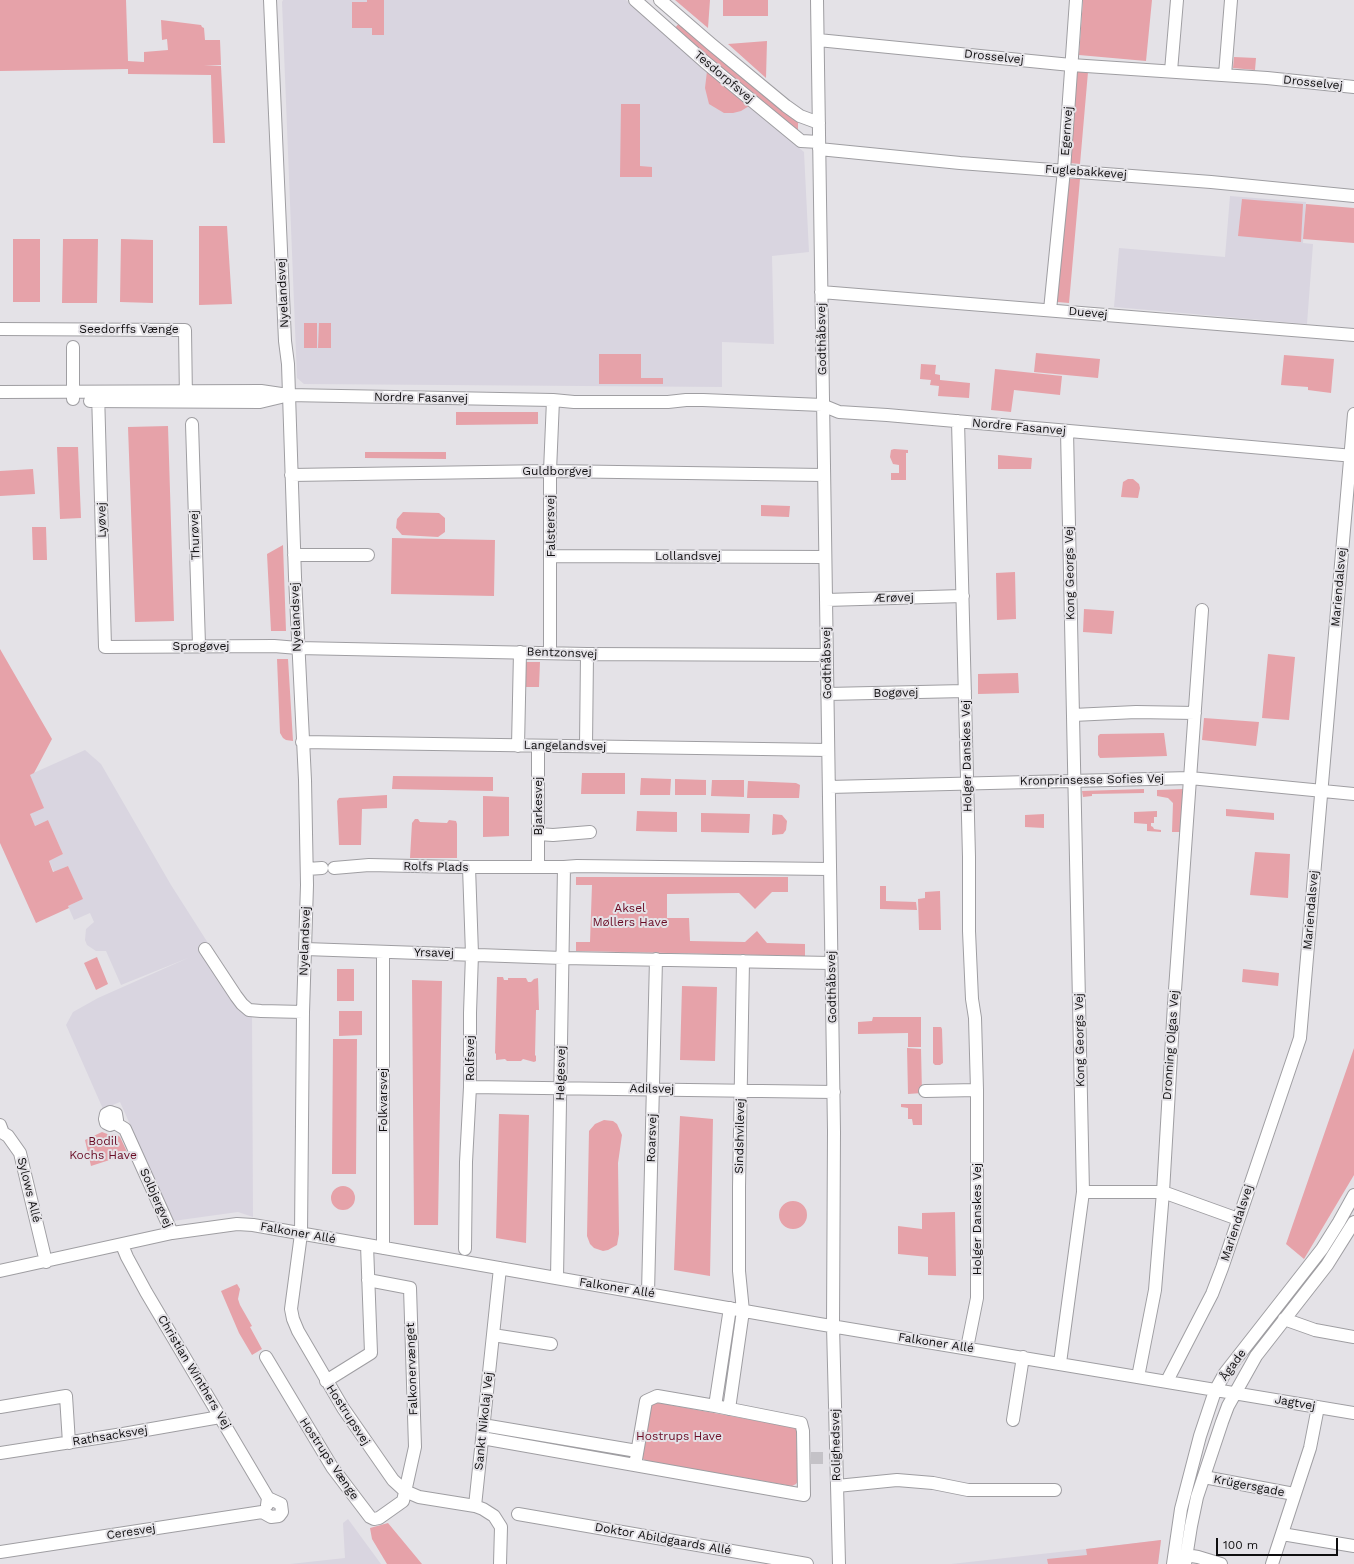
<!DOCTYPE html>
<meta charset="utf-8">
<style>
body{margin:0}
#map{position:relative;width:1354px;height:1564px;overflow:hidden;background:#e4e2e7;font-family:"Work Sans",sans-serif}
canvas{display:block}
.scale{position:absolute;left:1216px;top:1538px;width:122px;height:18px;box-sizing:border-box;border:2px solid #0f0e0f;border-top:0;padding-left:5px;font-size:12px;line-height:14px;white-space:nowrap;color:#0f0e0f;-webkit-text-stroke:3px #e4e2e7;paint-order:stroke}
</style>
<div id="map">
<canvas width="1354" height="1564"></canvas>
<div class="scale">100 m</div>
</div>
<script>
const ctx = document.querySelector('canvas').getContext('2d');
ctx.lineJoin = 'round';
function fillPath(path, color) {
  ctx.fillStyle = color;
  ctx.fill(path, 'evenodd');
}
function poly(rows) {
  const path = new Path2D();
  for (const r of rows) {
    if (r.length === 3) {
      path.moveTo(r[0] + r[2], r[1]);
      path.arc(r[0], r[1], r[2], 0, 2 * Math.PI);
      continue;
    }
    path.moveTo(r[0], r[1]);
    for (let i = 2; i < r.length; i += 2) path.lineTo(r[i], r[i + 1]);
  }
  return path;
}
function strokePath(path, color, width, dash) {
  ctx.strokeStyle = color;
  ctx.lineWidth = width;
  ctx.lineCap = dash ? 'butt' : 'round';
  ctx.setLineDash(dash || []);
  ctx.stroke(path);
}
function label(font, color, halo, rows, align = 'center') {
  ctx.font = font + ' "Work Sans",sans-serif';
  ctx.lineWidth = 4;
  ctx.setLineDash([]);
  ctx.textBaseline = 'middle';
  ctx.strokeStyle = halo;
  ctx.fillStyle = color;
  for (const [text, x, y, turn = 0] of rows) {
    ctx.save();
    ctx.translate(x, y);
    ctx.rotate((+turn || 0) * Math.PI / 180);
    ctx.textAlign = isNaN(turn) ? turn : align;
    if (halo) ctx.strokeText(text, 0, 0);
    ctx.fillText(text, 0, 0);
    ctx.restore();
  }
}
fillPath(poly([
 [283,0,626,0,804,152,809,252,772,256,774,344,722,342,722,387,304,384,297,378,282,2],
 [1230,196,1306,202,1303,243,1313,244,1307,324,1114,307,1119,248,1225,257],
 [85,750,101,764,171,885,252,1012,253,1217,238,1212,173,1221,120,1102,103,1109,66,1025,73,1012,98,998,188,958,121,985,106,951,96,951,87,945,85,940,86,929,94,922,90,913,74,920,68,906,82,899,68,866,54,872,49,861,63,854,48,820,35,826,30,814,43,807,29,775],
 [348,1519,381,1564,290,1564,345,1558,343,1523],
 [1161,1540,1158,1564,951,1564,1086,1549]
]), '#d9d5e0');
fillPath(poly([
 [0,0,126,0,128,61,144,62,144,52,168,50,167,39,162,40,161,20,201,25,202,27,204,28,205,40,220,40,221,65,204,65,221,66,225,143,213,143,211,75,128,74,128,69,0,71],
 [367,0,384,0,384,35,372,35,372,28,352,28,352,2,367,2],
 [675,0,710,0,708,28],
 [723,0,768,0,768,16,723,16],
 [1083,0,1152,0,1146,61,1079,55],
 [680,22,798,122,798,133,675,28],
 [767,41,766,78,728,44],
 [1234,57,1256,58,1255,70,1233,68],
 [1077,70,1088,72,1080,164,1069,163],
 [707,71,749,106,741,111,733,113,724,113,709,104,705,88],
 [621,104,640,104,640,166,652,167,652,177,620,177],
 [1068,179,1080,179,1069,303,1057,302],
 [1242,199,1303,204,1301,242,1238,236],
 [1306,204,1354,208,1354,243,1303,239],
 [199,226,227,226,232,304,199,305],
 [13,239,40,239,40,302,13,302],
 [63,239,98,239,97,303,62,303],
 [121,239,153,240,153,303,120,302],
 [304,323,317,323,317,348,304,348],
 [319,323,331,323,331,348,318,348],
 [1036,353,1100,359,1098,378,1034,372],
 [599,354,641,354,641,378,663,378,663,384,599,384],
 [1284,355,1334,359,1331,393,1308,390,1308,387,1281,385],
 [921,364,936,365,935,374,940,375,940,380,970,383,969,398,938,396,939,386,930,385,931,380,920,379],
 [995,369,1062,376,1060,395,1014,390,1011,412,991,410],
 [456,412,538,412,538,424,456,425],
 [168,426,174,621,135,622,128,427],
 [57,447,78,447,81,518,60,519],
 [894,449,908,450,908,453,906,453,906,480,891,480,891,473,899,473,899,465,893,464,890,457,891,450],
 [365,452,446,452,446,459,365,458],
 [998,455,1032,458,1031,469,998,469],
 [33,469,35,494,0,496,0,471],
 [1128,479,1133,479,1139,484,1140,488,1138,498,1121,497,1123,482],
 [761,505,790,506,789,517,761,516],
 [403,512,439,513,445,518,445,532,438,537,402,535,396,528,397,519],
 [32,527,46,527,47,560,33,560],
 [392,538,495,540,494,596,391,594],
 [283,545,286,631,271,631,267,554],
 [1015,572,1016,619,997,620,996,573],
 [1084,609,1114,611,1112,634,1083,632],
 [0,649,52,739,34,773,30,775,44,808,30,814,35,826,48,820,63,854,49,861,53,872,68,866,83,899,68,906,69,908,36,923,0,843],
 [1268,654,1295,657,1289,720,1262,718],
 [277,659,288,659,293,741,286,740,283,738,280,733],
 [525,662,540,662,539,687,525,687],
 [1018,673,1019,693,978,694,978,674],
 [1204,718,1259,722,1256,746,1202,740],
 [1164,733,1167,756,1100,758,1098,755,1098,736,1100,734],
 [582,773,625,773,625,794,581,794],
 [393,776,493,777,493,791,392,789],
 [641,778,671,779,670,795,640,795],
 [675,779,706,780,706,795,675,795],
 [712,780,744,780,744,797,711,796],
 [748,781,796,783,800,785,799,798,747,798],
 [1144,789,1144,793,1092,794,1092,796,1083,797,1082,791],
 [1183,789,1180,832,1172,832,1173,803,1168,798,1157,796,1157,790],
 [387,795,387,808,362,809,361,845,339,845,337,801,339,798],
 [483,796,509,797,509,836,483,837],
 [1226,809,1274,813,1274,820,1226,816],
 [637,811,677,812,677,832,636,831],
 [1157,811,1157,817,1154,817,1154,823,1151,823,1151,826,1153,827,1154,829,1161,830,1161,832,1147,831,1147,824,1134,823,1134,812],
 [701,813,750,814,749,833,701,832],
 [773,814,782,815,787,821,786,830,783,834,772,835],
 [1044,814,1044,828,1025,827,1025,815],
 [415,819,418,819,420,822,447,823,449,820,456,821,457,824,457,858,410,858,412,823],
 [1255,852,1290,854,1288,898,1250,895],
 [576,877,788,877,788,892,772,892,755,909,739,893,667,894,667,918,689,918,690,941,745,942,757,931,767,943,805,944,805,956,576,951,576,942,590,942,592,885,576,885],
 [880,886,886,886,886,901,916,902,917,910,880,909],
 [940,891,941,930,919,930,918,899,925,898,925,892],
 [97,957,108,984,96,990,84,963],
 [337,969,354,969,354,1001,337,1001],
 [1243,969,1279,973,1278,986,1242,982],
 [497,977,503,977,504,980,508,980,508,978,526,978,528,982,531,982,534,979,538,978,539,1010,536,1010,535,1055,536,1056,536,1061,534,1062,523,1059,521,1061,507,1061,505,1059,496,1060,496,1054,495,1053],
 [412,980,442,981,438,1225,414,1225],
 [682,986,717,987,715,1061,680,1060],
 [339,1011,362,1011,362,1035,339,1036],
 [873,1017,921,1017,921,1047,908,1047,908,1033,858,1034,858,1022,872,1021],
 [933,1027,941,1027,942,1029,943,1063,940,1065,935,1065,933,1063],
 [333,1039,357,1039,356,1174,332,1174],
 [907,1048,921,1049,922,1093,908,1094],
 [1354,1048,1354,1175,1304,1259,1286,1244],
 [901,1104,922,1104,922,1125,913,1125,912,1119,908,1119,908,1108,901,1107],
 [499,1114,529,1115,526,1243,496,1238],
 [680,1116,713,1119,710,1276,674,1270],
 [604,1120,613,1121,617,1124,622,1135,618,1163,619,1234,617,1245,608,1250,603,1251,594,1248,590,1244,587,1236,589,1131,595,1124],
 [102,1132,110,1135,116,1134,120,1137,128,1154,91,1166,85,1140],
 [343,1198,12],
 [793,1215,14],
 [955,1212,956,1276,928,1275,928,1257,898,1254,898,1226,922,1229,922,1213],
 [237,1284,240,1289,238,1299,240,1305,252,1326,250,1327,262,1349,252,1355,239,1333,221,1291],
 [654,1402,796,1428,798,1481,796,1484,792,1486,647,1461,643,1459,642,1455,651,1403],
 [388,1523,422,1564,387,1564,372,1539,370,1528],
 [1161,1540,1158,1564,1048,1564,1047,1559,1087,1555,1086,1549]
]), '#e6a2a9');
strokePath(poly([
 [811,1458,827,1458]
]), '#c4c2c7', 12, [12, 6]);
const minor = poly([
 [270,0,285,341,288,364,295,577,305,780,307,885,303,1012,301,1234,291,1309,293,1319,298,1331,343,1408,393,1480,405,1491,419,1497,475,1506,483,1509,494,1516,501,1527,500,1564],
 [635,0,705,62,801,141,819,142],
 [660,0,711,44,786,106,800,116,819,123],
 [817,0,834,1131,833,1326,839,1564],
 [818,40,1071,65,1267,78,1354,87],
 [1171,71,1177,0],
 [1225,75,1231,0],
 [819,149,960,163,1211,182,1354,196],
 [821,292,1354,335],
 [1050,310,1064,170,1076,0],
 [0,329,185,330,186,400],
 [0,392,261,391,288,395,553,400,574,402,668,402,686,400,703,400,822,405,839,412,887,415,1354,456],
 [98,392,105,647,274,646,298,648,587,654,827,655],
 [73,399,73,347],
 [90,401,260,402,281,397],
 [958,421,969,857,969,931,972,999,975,1018,977,1090,977,1298,967,1348],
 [192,424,199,645],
 [291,475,550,471,823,475],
 [294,555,368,555],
 [551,556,825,557],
 [826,600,963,596],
 [550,653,550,471,553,400],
 [827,694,965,691],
 [1073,715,1136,712,1195,713],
 [302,742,828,750],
 [518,746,520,652],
 [586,746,587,654],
 [829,787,1190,778,1354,794],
 [538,834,553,835,590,832],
 [538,867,538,746],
 [334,868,369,865,460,867,564,867,577,866,829,869],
 [307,869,322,868],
 [205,949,236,996,242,1004,249,1010,261,1011,303,1012],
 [305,949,563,958,831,963],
 [383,952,383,1248],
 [470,1087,834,1092],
 [925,1091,977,1090],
 [115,1123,117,1120,116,1114,110,1112,106,1114,105,1119,106,1123,110,1125,115,1123,125,1129,172,1233],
 [0,1125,3,1133,8,1136,20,1153,46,1262],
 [1083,1192,1163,1192,1238,1219],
 [122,1245,127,1257,146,1292,268,1498,267,1505],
 [465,1249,466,1162,470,1087,470,1013,472,954,469,867],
 [0,1271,172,1233,237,1224,253,1225,819,1324,1354,1413],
 [557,1278,564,867],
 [648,1293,656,959],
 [1284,1319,1315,1330,1354,1337],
 [493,1335,551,1344],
 [266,1357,332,1467,370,1517,374,1519,379,1518,403,1501,415,1447,410,1288,368,1280],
 [1060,1363,1083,1192,1067,431],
 [1138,1377,1155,1290,1163,1192,1174,1004,1202,610],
 [326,1381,371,1353,367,1245],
 [1167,1381,1212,1294,1222,1268,1300,1038,1354,414],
 [715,1406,730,1308],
 [0,1407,66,1396,69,1443],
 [729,1409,743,1311,739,1271,739,1187,743,961],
 [1013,1420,1023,1357],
 [483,1425,637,1451],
 [482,1438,804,1495,803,1431,801,1423,715,1406,657,1396,646,1401,635,1465],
 [0,1453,123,1434,220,1417],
 [1204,1477,1294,1494],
 [837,1486,897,1480,933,1483,968,1490,1055,1490],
 [475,1506,500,1268],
 [518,1514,807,1564],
 [1282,1534,1354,1546],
 [0,1552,262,1512,271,1517,279,1516,282,1512,281,1504,268,1498],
 [1186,1555,1198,1557,1221,1564],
 [1173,1564,1181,1509,1200,1436,1215,1391,1225,1373,1322,1249,1339,1222,1354,1195],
 [1185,1564,1191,1526,1197,1497,1222,1422,1228,1406,1256,1356,1327,1265,1354,1222],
 [1272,1564,1310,1448,1318,1407]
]);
strokePath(minor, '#9f9ea2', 14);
strokePath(minor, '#fff', 12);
label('12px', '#0f0e0f', '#e4e2e7', [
 ["Drosselvej",994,57,6],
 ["Tesdorpfsvej",724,77,40],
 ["Drosselvej",1313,83,6],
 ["Egernvej",1067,131,-86],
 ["Fuglebakkevej",1086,172,4],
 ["Nyelandsvej",283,293,-93],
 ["Duevej",1088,313,5],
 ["Seedorffs Vænge",129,329],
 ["Godthåbsvej",822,339,-91],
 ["Nordre Fasanvej",421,398,1],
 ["Nordre Fasanvej",1019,427,5],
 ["Guldborgvej",557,471],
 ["Lyøvej",102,520,-91],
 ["Falstersvej",551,526,-91],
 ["Thurøvej",195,535,-92],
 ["Lollandsvej",688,556],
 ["Kong Georgs Vej",1070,573,-91],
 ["Mariendalsvej",1339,587,-85],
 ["Ærøvej",894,598,-1],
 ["Nyelandsvej",296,617,-92],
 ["Sprogøvej",201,646],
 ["Bentzonsvej",562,653,2],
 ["Godthåbsvej",827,663,-91],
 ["Bogøvej",896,693,-1],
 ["Langelandsvej",565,746,1],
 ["Holger Danskes Vej",967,756,-91],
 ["Kronprinsesse Sofies Vej",1092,780,-1],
 ["Bjarkesvej",538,806,-90],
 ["Rolfs Plads",436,867,1],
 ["Mariendalsvej",1311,910,-85],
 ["Nyelandsvej",305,941,-88],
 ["Yrsavej",434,953,1],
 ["Godthåbsvej",832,987,-91],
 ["Kong Georgs Vej",1080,1040,-91],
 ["Dronning Olgas Vej",1171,1045,-86],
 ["Rolfsvej",470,1058,-90],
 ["Helgesvej",561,1073,-89],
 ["Adilsvej",652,1089,1],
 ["Folkvarsvej",383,1100,-90],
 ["Sindshvilevej",740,1136,-89],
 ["Roarsvej",652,1138,-88],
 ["Sylows Allé",29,1190,76],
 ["Solbjergvej",156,1198,66],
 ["Holger Danskes Vej",977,1219,-90],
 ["Mariendalsvej",1237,1223,-72],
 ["Falkoner Allé",298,1233,10],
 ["Falkoner Allé",617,1288,9],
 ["Falkoner Allé",936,1343,9],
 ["Ågade",1233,1365,-54],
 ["Falkonervænget",412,1369,-92],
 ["Christian Winthers Vej",194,1372,59],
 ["Jagtvej",1295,1403,10],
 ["Hostrupsvej",348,1415,57],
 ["Sankt Nikolaj Vej",484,1421,-84],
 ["Rathsacksvej",110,1436,-9],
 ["Rolighedsvej",836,1445,-91],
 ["Hostrups Vænge",329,1459,56],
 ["Krügersgade",1249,1486,11],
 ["Ceresvej",131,1532,-9],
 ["Doktor Abildgaards Allé",663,1539,10]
]);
label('12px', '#6a0c25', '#e4e2e7', [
 ["Aksel",630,908],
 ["Møllers Have",630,922],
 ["Bodil",103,1141],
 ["Kochs Have",103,1155],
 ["Hostrups Have",679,1436]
]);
</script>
